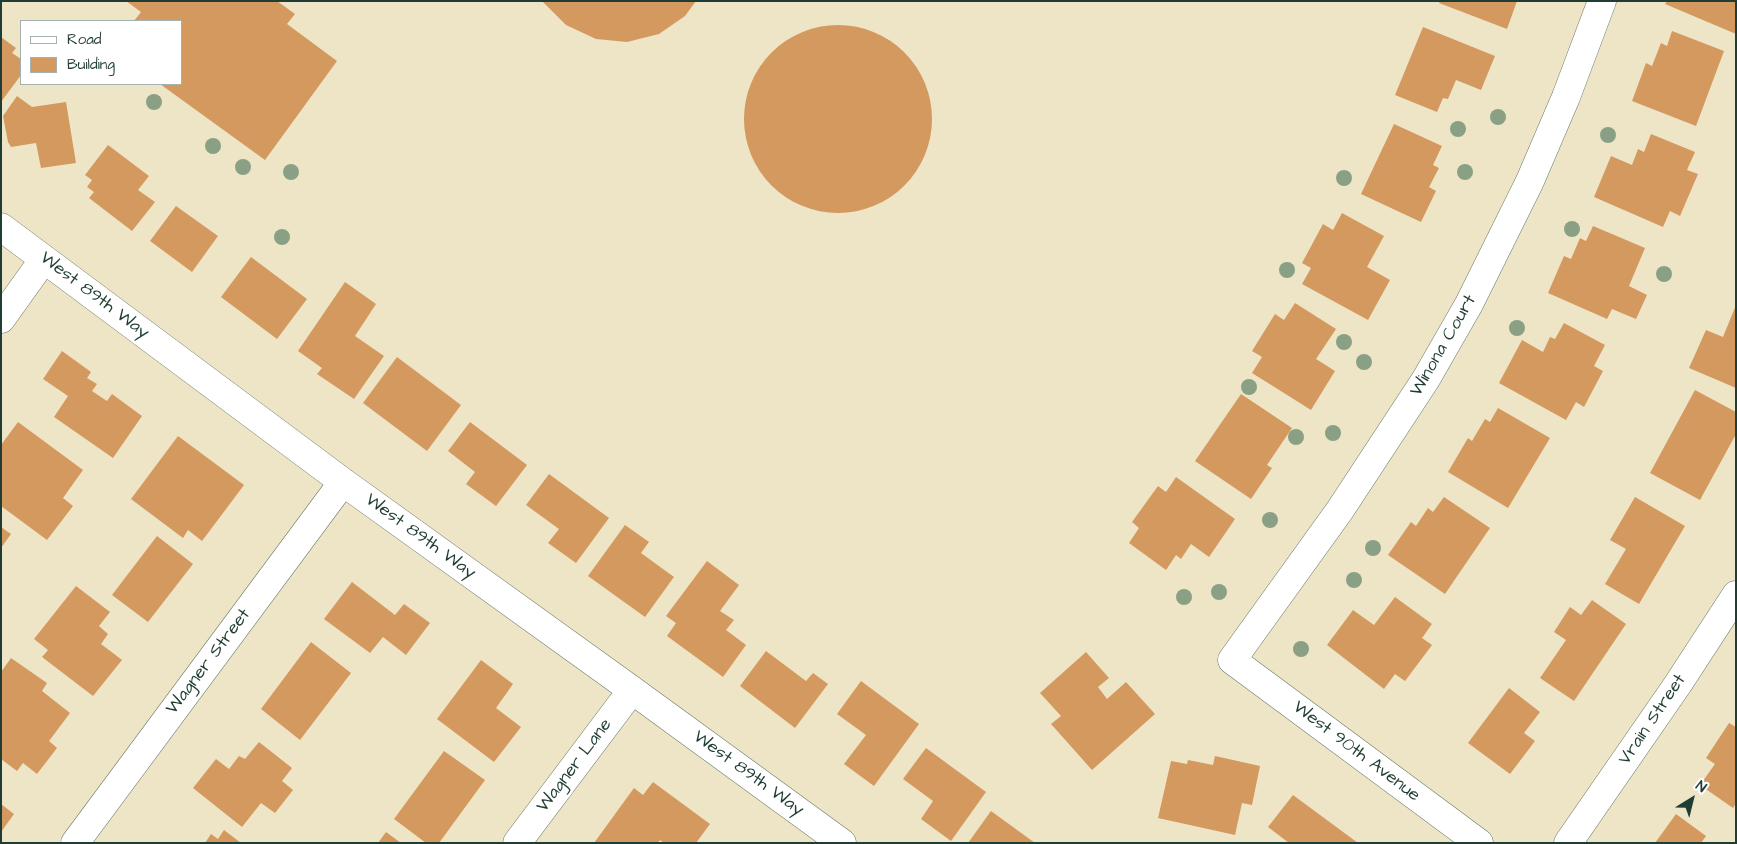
<!DOCTYPE html>
<style>
body{margin:0}
#map{position:relative;width:1737px;height:844px;overflow:hidden;background:#eee5c7;font-family:"Architects Daughter",sans-serif}
canvas{display:block}
.frame{position:absolute;inset:0;border:2px solid #1f3d34;pointer-events:none}
.legend{position:absolute;left:20px;top:20px;width:162px;height:65px;box-sizing:border-box;background:#fff;border:1px solid #a5b1ae;margin:0;padding:6px 9px;list-style:none;font-size:15px;color:#1f3d34}
.legend li{display:flex;align-items:center;gap:10px;height:25px}
.legend b{width:25px;border:1px solid #a5b1ae}
.north{position:absolute;left:1667px;top:774px;width:50px;height:50px;-webkit-text-stroke:4px #fff;paint-order:stroke;rotate:36deg;font-size:14px;font-weight:700;line-height:20px;text-align:center;color:#1f3d34}
.north::after{content:'';display:block;margin:auto;width:18px;height:22px;background:#1f3d34;clip-path:polygon(50% 0,100% 100%,50% 72%,0 100%)}
</style>
<div id="map">
<canvas width="1737" height="844"></canvas>
<div class="frame"></div>
<ul class="legend">
<li><b style="height:6px;background:#fff"></b>Road</li>
<li><b style="height:14px;background:#d3995f"></b>Building</li>
</ul>
<div class="north">N</div>
</div>
<script>
const ctx = document.querySelector('canvas').getContext('2d');
ctx.lineJoin = 'round';
function fillPath(path, color) {
  ctx.fillStyle = color;
  ctx.fill(path, 'evenodd');
}
function poly(rows) {
  const path = new Path2D();
  for (const r of rows) {
    if (r.length === 3) {
      path.moveTo(r[0] + r[2], r[1]);
      path.arc(r[0], r[1], r[2], 0, 2 * Math.PI);
      continue;
    }
    path.moveTo(r[0], r[1]);
    for (let i = 2; i < r.length; i += 2) path.lineTo(r[i], r[i + 1]);
  }
  return path;
}
function strokePath(path, color, width, dash) {
  ctx.strokeStyle = color;
  ctx.lineWidth = width;
  ctx.lineCap = dash ? 'butt' : 'round';
  ctx.setLineDash(dash || []);
  ctx.stroke(path);
}
function label(font, color, halo, rows, align = 'center') {
  ctx.font = font + ' "Architects Daughter",sans-serif';
  ctx.lineWidth = 5;
  ctx.setLineDash([]);
  ctx.textBaseline = 'middle';
  ctx.strokeStyle = halo;
  ctx.fillStyle = color;
  for (const [text, x, y, turn = 0] of rows) {
    ctx.save();
    ctx.translate(x, y);
    ctx.rotate((+turn || 0) * Math.PI / 180);
    ctx.textAlign = isNaN(turn) ? turn : align;
    if (halo) ctx.strokeText(text, 0, 0);
    ctx.fillText(text, 0, 0);
    ctx.restore();
  }
}
fillPath(poly([
 [126,1,277,1,295,14,287,24,337,61,265,160,160,84,181,84,181,21,134,21,141,12],
 [542,1,696,1,685,16,659,34,627,42,596,39,566,25],
 [1440,1,1517,1,1507,29,1439,3],
 [1667,1,1736,1,1736,34,1665,4],
 [838,119,94],
 [1423,27,1495,56,1481,90,1456,80,1448,99,1443,98,1437,112,1395,95],
 [1672,31,1724,51,1696,126,1632,101,1646,63,1652,66,1661,43,1667,46],
 [1,37,16,48,12,53,21,59,21,75,1,102],
 [17,96,32,107,66,102,76,163,41,168,36,143,11,147,8,142,3,116],
 [1394,124,1442,146,1433,165,1439,168,1429,187,1436,191,1421,222,1361,194],
 [1651,134,1695,152,1687,170,1698,174,1680,216,1670,211,1663,227,1594,197,1611,156,1632,165,1638,149,1644,152],
 [108,145,149,176,138,190,155,202,132,231,89,198,94,192,87,187,92,180,85,175],
 [176,206,218,236,192,272,150,241],
 [1342,213,1384,236,1367,267,1390,280,1368,320,1302,284,1311,268,1302,263,1323,224,1333,230],
 [1593,226,1645,248,1629,286,1647,295,1636,319,1612,309,1607,319,1548,293,1564,256,1571,259,1580,238,1586,241],
 [251,257,307,299,277,339,221,297],
 [345,282,376,304,355,336,384,356,354,399,317,374,322,368,298,351],
 [1295,303,1336,329,1316,359,1335,371,1311,410,1252,373,1262,357,1252,351,1275,314,1284,320],
 [1736,305,1736,388,1689,368,1706,330,1723,337],
 [1564,323,1605,345,1594,366,1603,371,1584,407,1576,402,1566,420,1499,383,1522,340,1543,352,1550,337,1555,339],
 [62,351,91,372,87,378,97,384,92,391,107,401,112,394,142,416,113,458,54,417,68,396,43,379],
 [397,357,461,405,427,451,363,403],
 [1695,390,1736,412,1736,434,1700,500,1650,473],
 [1241,394,1292,428,1267,465,1272,468,1251,499,1195,461],
 [1498,408,1550,438,1508,508,1448,472,1468,438,1472,441,1485,419,1490,422],
 [18,422,83,470,63,498,73,506,47,540,1,506,1,445],
 [470,422,527,465,496,506,466,484,475,472,448,451],
 [178,436,244,485,202,541,188,530,183,538,131,499],
 [549,474,609,518,576,563,548,543,559,529,526,505],
 [1176,477,1235,519,1209,557,1191,544,1181,559,1176,555,1166,570,1129,543,1139,528,1132,522,1158,486,1166,492],
 [1444,497,1490,528,1445,594,1388,555,1411,522,1416,526,1428,508,1433,512],
 [1635,497,1685,526,1639,604,1605,584,1626,549,1610,540],
 [625,525,649,542,641,553,674,577,645,617,588,576],
 [1,527,11,534,1,548],
 [157,536,193,564,148,622,112,595],
 [707,561,739,585,720,611,734,620,726,630,746,645,723,677,667,636,676,623,666,616],
 [352,582,395,615,404,604,430,623,406,655,383,637,370,653,324,619],
 [76,586,110,612,99,626,108,634,101,644,122,660,93,696,42,657,48,650,34,639],
 [1395,597,1432,624,1422,638,1432,645,1405,681,1395,674,1384,689,1327,645,1353,610,1374,625],
 [1592,600,1626,624,1574,701,1540,678,1566,640,1554,632,1570,607,1581,615],
 [311,642,351,673,300,740,261,709],
 [766,651,806,681,813,673,828,684,795,728,740,686],
 [1086,652,1109,678,1098,687,1107,699,1126,682,1155,714,1092,770,1051,724,1061,716,1040,693],
 [11,658,47,683,42,691,70,713,49,741,57,748,37,774,23,763,17,771,1,759,1,672],
 [481,660,513,684,496,708,521,727,494,762,437,719],
 [861,681,919,724,874,786,844,764,866,735,837,714],
 [1509,688,1540,712,1524,733,1535,741,1510,774,1468,743],
 [1729,723,1736,727,1736,803,1733,808,1700,785,1715,764,1706,758],
 [259,742,292,768,282,781,293,790,275,813,261,803,242,827,193,788,216,759,229,769,239,756,245,759],
 [926,748,986,792,951,841,921,819,933,801,903,779],
 [444,751,485,780,439,843,426,843,394,819],
 [1215,756,1260,766,1252,805,1242,803,1235,835,1158,818,1171,761,1187,764,1188,760,1213,765],
 [653,782,710,824,696,843,664,843,660,840,658,843,594,843,634,788,643,795],
 [1293,795,1358,843,1289,843,1268,827],
 [1,804,14,814,1,832],
 [991,811,1035,843,968,843],
 [1676,814,1706,836,1701,843,1655,843],
 [224,830,241,843,205,843,211,834,218,839],
 [386,832,401,843,378,843]
]), '#d3995f');
const minor = poly([
 [1,227,343,482,632,690,842,843],
 [1,319,44,259],
 [75,843,343,482],
 [517,843,632,690],
 [1479,843,1232,660,1340,510,1426,379,1469,304,1530,181,1566,97,1602,1],
 [1568,843,1678,684,1736,595]
]);
strokePath(minor, '#677867', 29);
strokePath(minor, '#fff', 28);
ctx.fillStyle = '#8aa085';
for (const [x, y] of [
 [154,102],
 [1498,117],
 [1458,129],
 [1608,135],
 [213,146],
 [243,167],
 [291,172],
 [1465,172],
 [1344,178],
 [1572,229],
 [282,237],
 [1287,270],
 [1664,274],
 [1517,328],
 [1344,342],
 [1364,362],
 [1249,387],
 [1333,433],
 [1296,437],
 [1270,520],
 [1373,548],
 [1354,580],
 [1219,592],
 [1184,597],
 [1301,649]
]) {
  ctx.beginPath();
  ctx.arc(x, y, 8, 0, 2 * Math.PI);
  ctx.fill();
}
label('18px', '#1f3d34', '#fff', [
 ["West 89th Way",94,296,37],
 ["Winona Court",1444,346,-60],
 ["West 89th Way",420,537,36],
 ["Wagner Street",209,662,-53],
 ["Vrain Street",1653,720,-56],
 ["West 90th Avenue",1356,752,37],
 ["Wagner Lane",575,766,-53],
 ["West 89th Way",748,774,36]
]);
</script>
